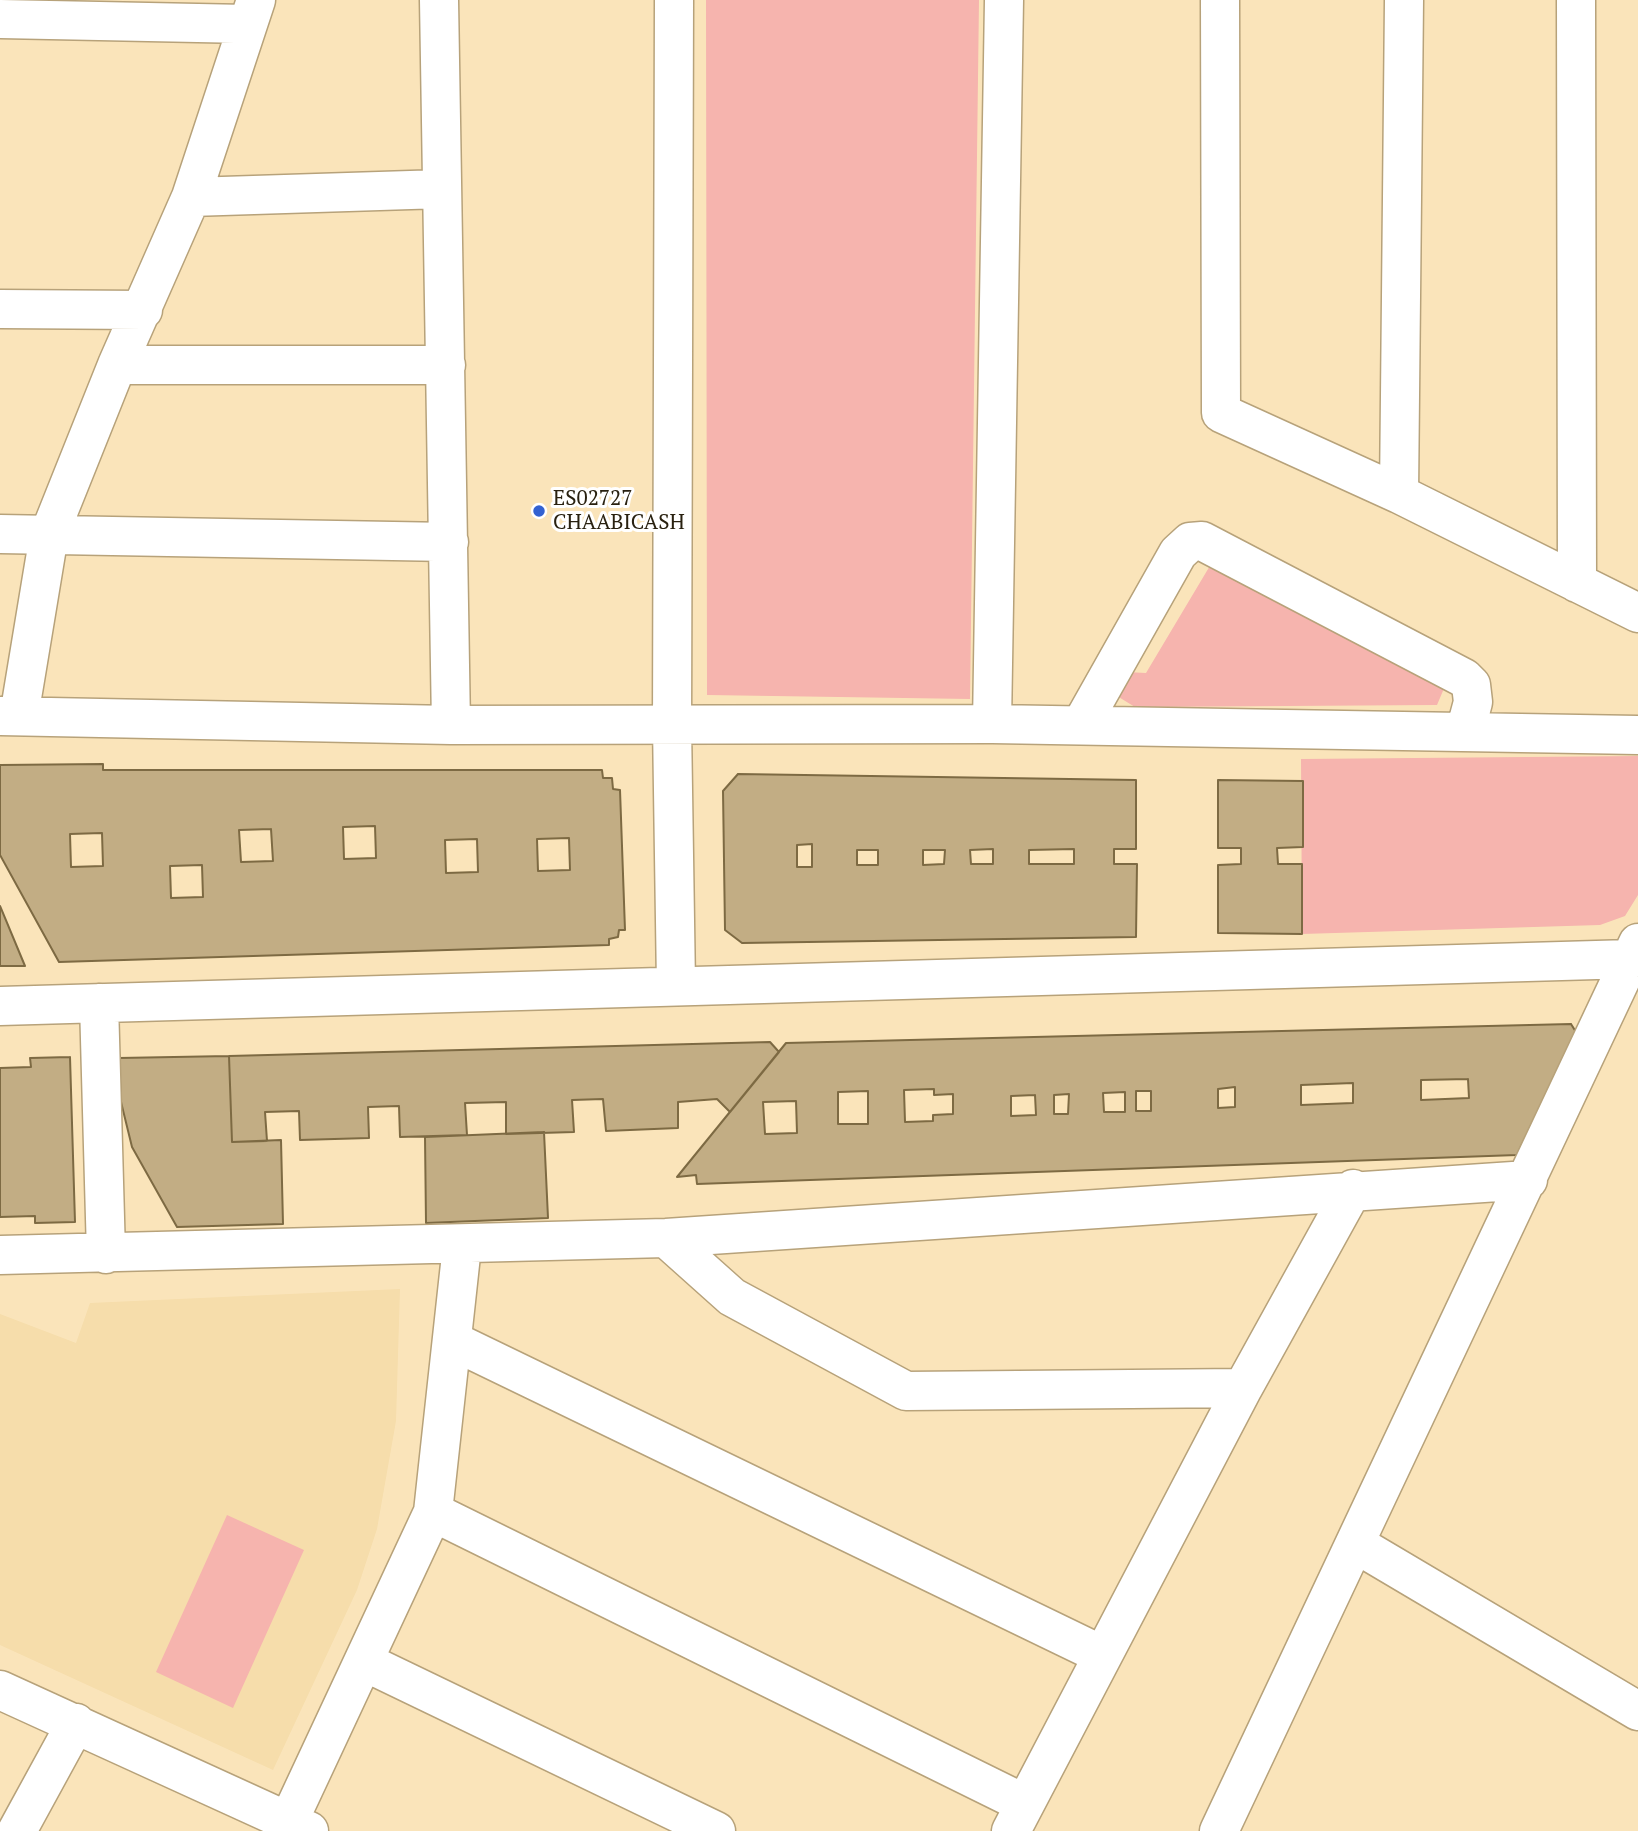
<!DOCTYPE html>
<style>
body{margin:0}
canvas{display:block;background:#fae4ba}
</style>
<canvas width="1638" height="1831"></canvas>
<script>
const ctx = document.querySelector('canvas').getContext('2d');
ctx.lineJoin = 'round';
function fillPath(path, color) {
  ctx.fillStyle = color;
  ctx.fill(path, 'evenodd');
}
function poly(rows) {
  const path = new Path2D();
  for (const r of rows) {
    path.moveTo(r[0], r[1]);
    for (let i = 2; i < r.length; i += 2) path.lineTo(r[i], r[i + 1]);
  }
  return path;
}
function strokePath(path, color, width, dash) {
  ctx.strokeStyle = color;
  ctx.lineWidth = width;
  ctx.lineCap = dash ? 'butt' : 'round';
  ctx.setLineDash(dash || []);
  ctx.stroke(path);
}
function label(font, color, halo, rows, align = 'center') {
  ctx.font = font + ' "PT Serif",serif';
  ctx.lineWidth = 6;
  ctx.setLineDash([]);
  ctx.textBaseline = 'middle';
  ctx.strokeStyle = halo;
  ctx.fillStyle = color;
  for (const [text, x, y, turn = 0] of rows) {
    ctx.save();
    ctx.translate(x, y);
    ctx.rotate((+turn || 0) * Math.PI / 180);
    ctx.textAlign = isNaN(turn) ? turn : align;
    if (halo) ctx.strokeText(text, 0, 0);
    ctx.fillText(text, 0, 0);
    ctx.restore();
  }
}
fillPath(poly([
 [400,1289,396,1421,377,1529,357,1590,273,1770,0,1645,0,1314,76,1343,90,1303]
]), '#f6ddab');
fillPath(poly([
 [706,0,979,0,970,699,707,695],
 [1214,559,1448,679,1437,705,1135,707,1117,696,1126,672,1146,673],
 [1638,756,1638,895,1625,916,1600,925,1302,934,1301,759],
 [227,1515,304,1550,233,1708,156,1672]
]), '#f6b4ae');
const building = poly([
 [103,764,103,770,602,770,603,778,612,778,613,789,620,790,625,930,619,930,618,937,609,939,609,945,59,962,0,855,0,765,103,764],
 [375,826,376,858,344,859,343,827,375,826],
 [271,829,273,861,241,862,239,830,271,829],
 [102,833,103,866,71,867,70,834,102,833],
 [569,838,570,870,538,871,537,839,569,838],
 [477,839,478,872,446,873,445,840,477,839],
 [202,865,203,897,171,898,170,866,202,865],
 [738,774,1136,780,1136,849,1114,849,1114,864,1137,864,1136,937,742,943,725,930,723,791,738,774],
 [812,844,812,867,797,867,797,845,812,844],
 [993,849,993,864,971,864,970,850,993,849],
 [1074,849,1074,864,1029,864,1029,850,1074,849],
 [857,850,878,850,878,865,857,865,857,850],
 [923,850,945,850,944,864,923,865,923,850],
 [1218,780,1303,781,1303,847,1277,848,1278,864,1302,864,1302,934,1218,933,1218,865,1241,864,1241,848,1218,848,1218,780],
 [0,906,25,966,0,966,0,906],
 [1571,1024,1576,1032,1517,1155,697,1184,696,1175,677,1177,786,1043,1571,1024],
 [1468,1079,1469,1098,1421,1100,1421,1080,1468,1079],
 [1353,1083,1353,1103,1301,1105,1301,1085,1353,1083],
 [1235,1087,1235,1107,1218,1108,1218,1089,1235,1087],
 [934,1089,934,1095,953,1094,953,1114,933,1115,933,1121,905,1122,904,1090,934,1089],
 [868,1091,868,1124,838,1124,838,1092,868,1091],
 [1136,1091,1151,1091,1151,1111,1136,1111,1136,1091],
 [1125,1092,1125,1112,1104,1112,1103,1093,1125,1092],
 [1069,1094,1068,1114,1054,1114,1054,1095,1069,1094],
 [1035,1095,1036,1115,1011,1116,1011,1096,1035,1095],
 [796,1101,797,1133,765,1134,763,1102,796,1101],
 [770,1042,779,1052,730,1112,717,1099,678,1102,678,1128,606,1131,603,1099,572,1100,574,1132,506,1134,506,1102,465,1103,467,1135,400,1137,399,1106,368,1107,369,1138,300,1140,299,1111,265,1112,267,1141,232,1142,229,1056,770,1042],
 [229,1056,232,1142,281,1140,283,1224,177,1227,132,1147,121,1102,119,1058,229,1056],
 [70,1057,75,1222,35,1223,35,1216,0,1217,0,1068,31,1067,30,1058,70,1057],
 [544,1132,548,1218,426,1223,425,1137,544,1132]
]);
fillPath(building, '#c2ad84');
strokePath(building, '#7d6a43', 2);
const minor = poly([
 [439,0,451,725],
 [674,0,672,725,676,986],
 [1220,0,1221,413,1399,494,1638,613],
 [1576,0,1577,583],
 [0,19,247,24],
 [191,197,442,189],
 [0,309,143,310],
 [117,365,446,365],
 [1399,494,1404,0],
 [0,534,449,542],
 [0,716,451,725,992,724,1638,735],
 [19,716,49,535,117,365,191,197,256,0],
 [992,724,1004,0],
 [1081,725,1178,553,1190,542,1202,541,1464,678,1471,685,1473,702,1465,732],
 [99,1003,106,1254],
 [0,1006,1631,959],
 [666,1238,732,1297,906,1391,1243,1388],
 [0,1255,666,1238,1528,1180],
 [453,1341,1102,1655],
 [433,1512,1025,1804],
 [1356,1544,1638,1711],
 [365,1662,716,1831],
 [0,1690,309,1831],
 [17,1831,76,1723],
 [284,1831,433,1512,462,1246],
 [1011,1831,1243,1388,1353,1189],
 [1219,1831,1638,943]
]);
strokePath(minor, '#b7a27a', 41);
strokePath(minor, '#fff', 38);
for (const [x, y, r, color] of [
 [539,511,7,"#3261d1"]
]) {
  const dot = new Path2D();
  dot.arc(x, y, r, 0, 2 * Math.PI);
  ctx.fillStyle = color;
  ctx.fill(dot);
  strokePath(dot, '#fff', 2.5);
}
label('21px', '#292110', '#fff', [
 ["ES02727",553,499],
 ["CHAABICASH",553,523]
], 'left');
</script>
